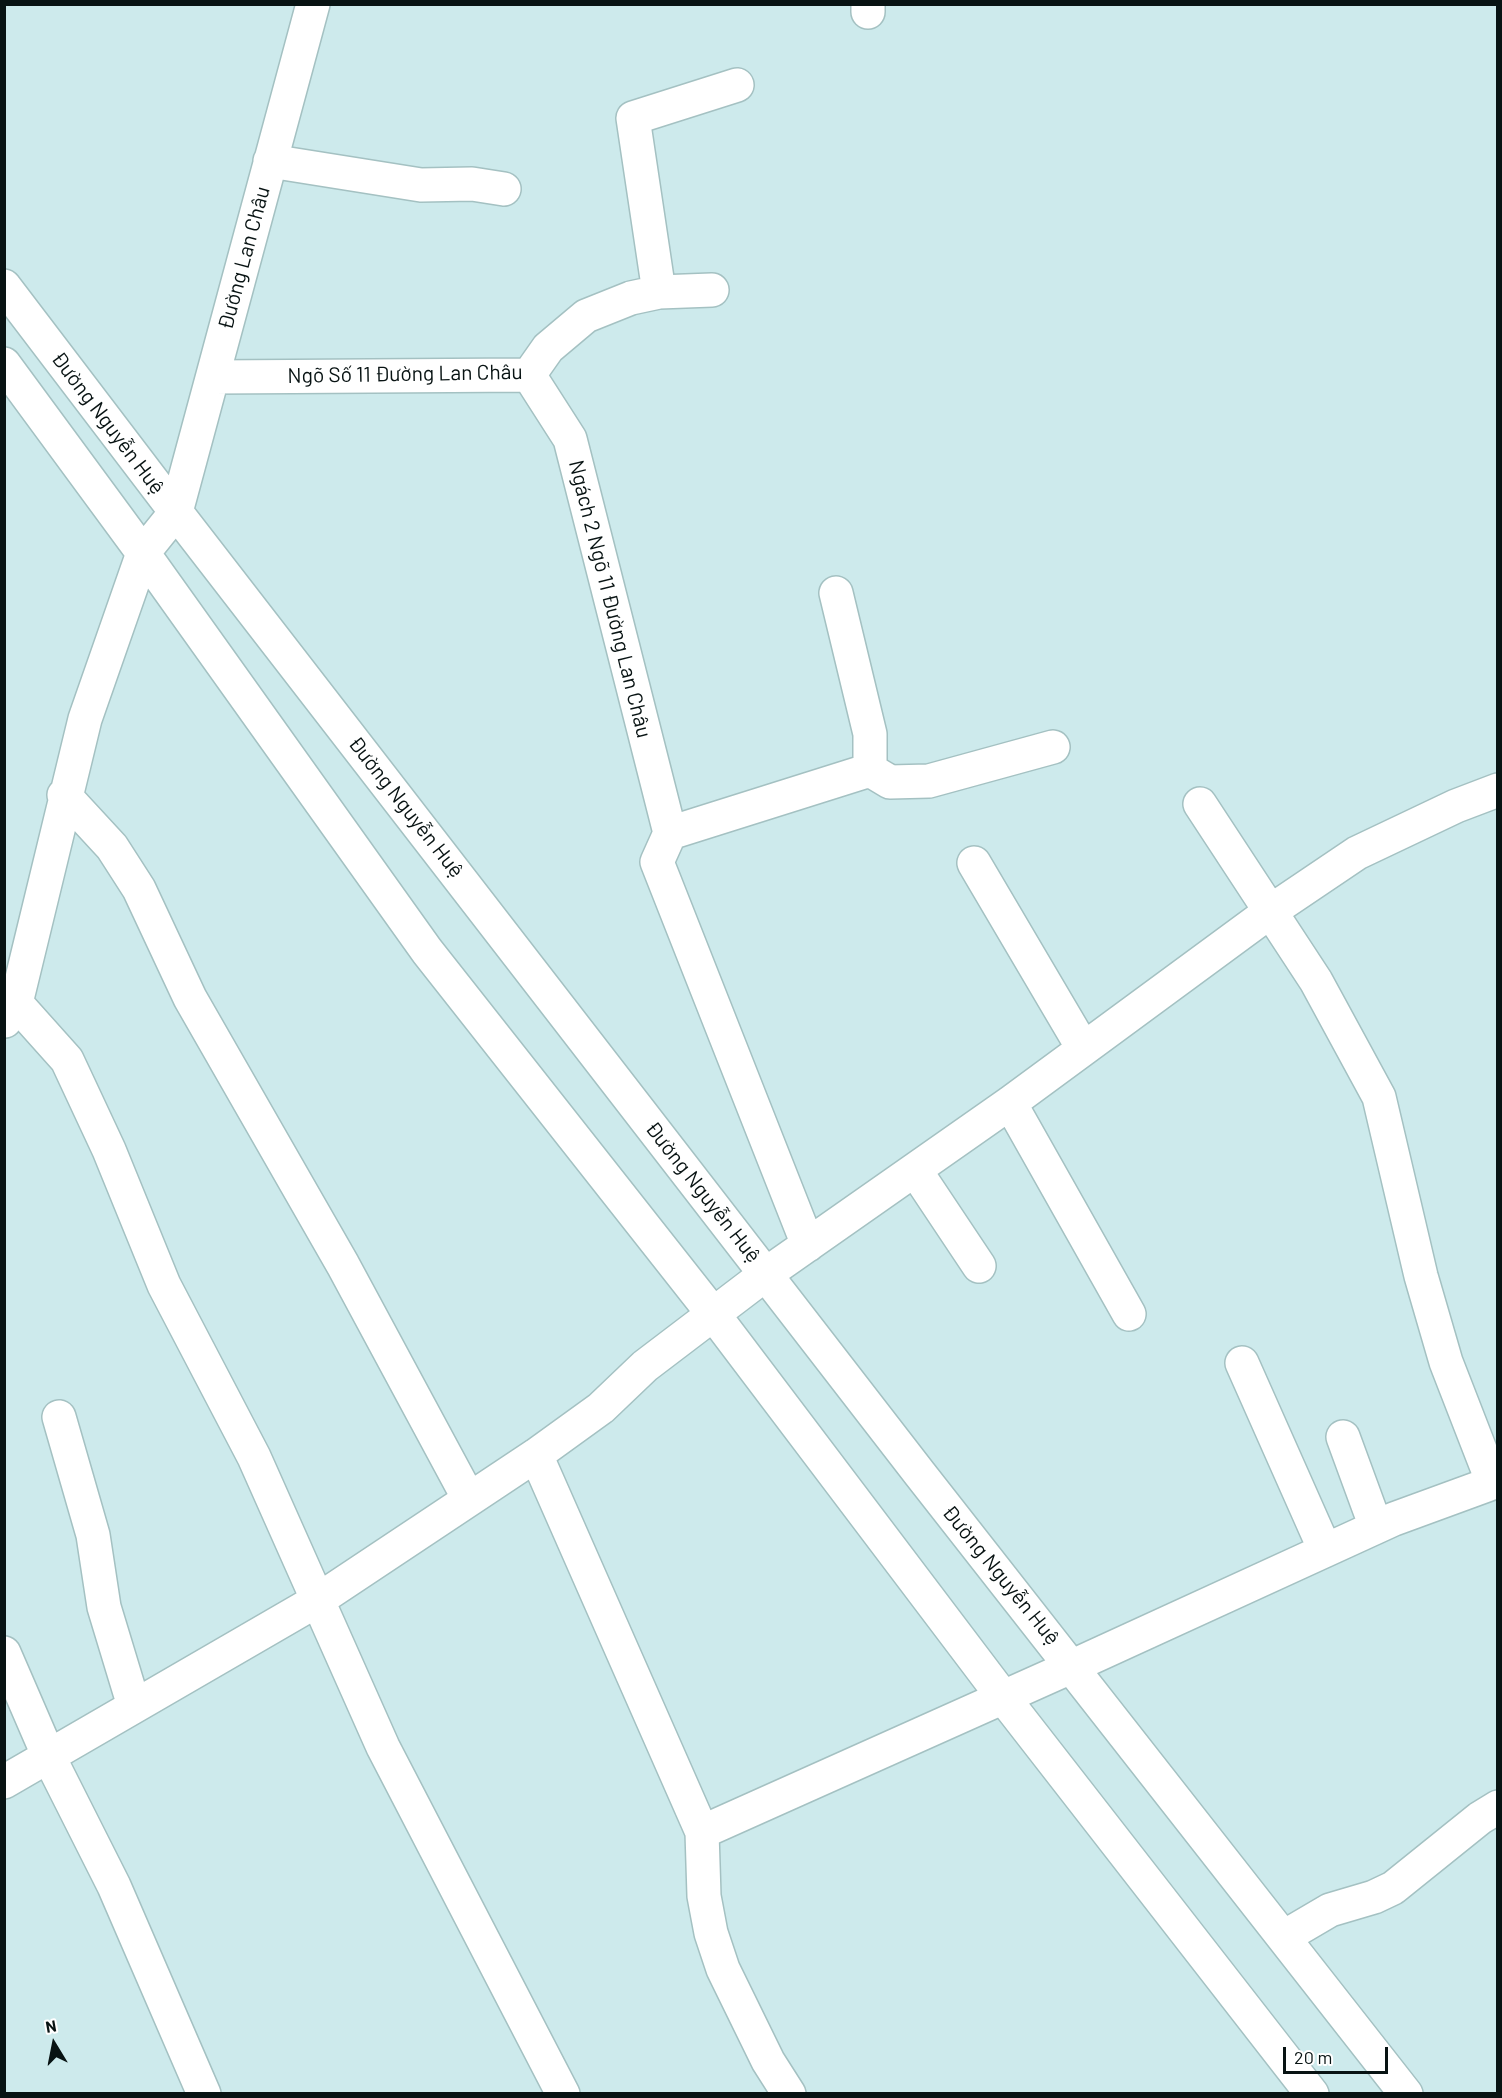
<!DOCTYPE html>
<meta charset="utf-8">
<style>
body{margin:0}
#map{position:relative;width:1502px;height:2098px;overflow:hidden;background:#cdeaec;font-family:Barlow,sans-serif}
canvas{display:block}
.frame{position:absolute;inset:0;border:6px solid #081313;pointer-events:none}
.north{position:absolute;left:24px;top:2014px;width:60px;height:60px;-webkit-text-stroke:4px #fff;paint-order:stroke;rotate:350deg;font-size:16px;font-weight:700;line-height:24px;text-align:center;color:#081313}
.north::after{content:'';display:block;margin:auto;width:21px;height:27px;background:#081313;clip-path:polygon(50% 0,100% 100%,50% 72%,0 100%)}
.scale{position:absolute;left:1283px;top:2047px;width:105px;height:27px;box-sizing:border-box;border:3px solid #081313;border-top:0;padding-left:8px;font-size:18px;line-height:21px;white-space:nowrap;color:#081313;-webkit-text-stroke:4px #fff;paint-order:stroke}
</style>
<div id="map">
<canvas width="1502" height="2098"></canvas>
<div class="frame"></div>
<div class="north">N</div>
<div class="scale">20 m</div>
</div>
<script>
const ctx = document.querySelector('canvas').getContext('2d');
ctx.lineJoin = 'round';
function poly(rows) {
  const path = new Path2D();
  for (const r of rows) {
    path.moveTo(r[0], r[1]);
    for (let i = 2; i < r.length; i += 2) path.lineTo(r[i], r[i + 1]);
  }
  return path;
}
function strokePath(path, color, width, dash) {
  ctx.strokeStyle = color;
  ctx.lineWidth = width;
  ctx.lineCap = dash ? 'butt' : 'round';
  ctx.setLineDash(dash || []);
  ctx.stroke(path);
}
function label(font, color, halo, rows, align = 'center') {
  ctx.font = font + ' Barlow,sans-serif';
  ctx.lineWidth = 5;
  ctx.setLineDash([]);
  ctx.textBaseline = 'middle';
  ctx.strokeStyle = halo;
  ctx.fillStyle = color;
  for (const [text, x, y, turn = 0] of rows) {
    ctx.save();
    ctx.translate(x, y);
    ctx.rotate((+turn || 0) * Math.PI / 180);
    ctx.textAlign = isNaN(turn) ? turn : align;
    if (halo) ctx.strokeText(text, 0, 0);
    ctx.fillText(text, 0, 0);
    ctx.restore();
  }
}
const minor = poly([
 [868,4,868,12],
 [270,161,421,185,472,184,504,189],
 [4,286,176,512,920,1474,1406,2094],
 [659,292,633,118,737,85],
 [4,364,143,553,427,951,714,1315,1003,1697,1312,2094],
 [529,375,570,439,670,833],
 [529,375,548,348,586,316,631,298,659,292,712,290],
 [213,377,529,375],
 [836,593,870,734,870,770],
 [64,795,112,847,139,889,190,998,343,1265,469,1499],
 [1200,804,1316,981,1379,1097,1421,1276,1446,1362,1493,1483],
 [974,863,1083,1048],
 [16,1003,67,1060,109,1150,164,1285,254,1457,383,1747,563,2094],
 [5,1021,16,1003,85,719,143,553,176,512,313,4],
 [1010,1103,1129,1314],
 [915,1170,979,1266],
 [808,1245,657,862,670,833,870,770,890,782,929,781,1053,747],
 [1242,1363,1325,1550],
 [59,1417,93,1535,104,1607,134,1706],
 [1343,1437,1376,1527],
 [536,1455,702,1832,704,1896,711,1933,723,1969,768,2061,789,2094],
 [4,1653,49,1757,114,1886,204,2094],
 [4,1782,318,1600,536,1455,601,1408,645,1366,766,1274,1010,1103,1271,911,1357,853,1456,806,1498,790],
 [702,1832,1073,1666,1394,1519,1498,1481],
 [1284,1937,1330,1910,1374,1897,1393,1888,1480,1818,1498,1807]
]);
strokePath(minor, '#a4c1c2', 36);
strokePath(minor, '#fff', 33);
label('21px', '#081313', '#fff', [
 ["Đường Lan Châu",244,258,-75],
 ["Ngõ Số 11 Đường Lan Châu",405,374,-1],
 ["Đường Nguyễn Huệ",108,423,53],
 ["Ngách 2 Ngõ 11 Đường Lan Châu",610,599,76],
 ["Đường Nguyễn Huệ",406,807,52],
 ["Đường Nguyễn Huệ",703,1192,52],
 ["Đường Nguyễn Huệ",1001,1575,51]
]);
</script>
